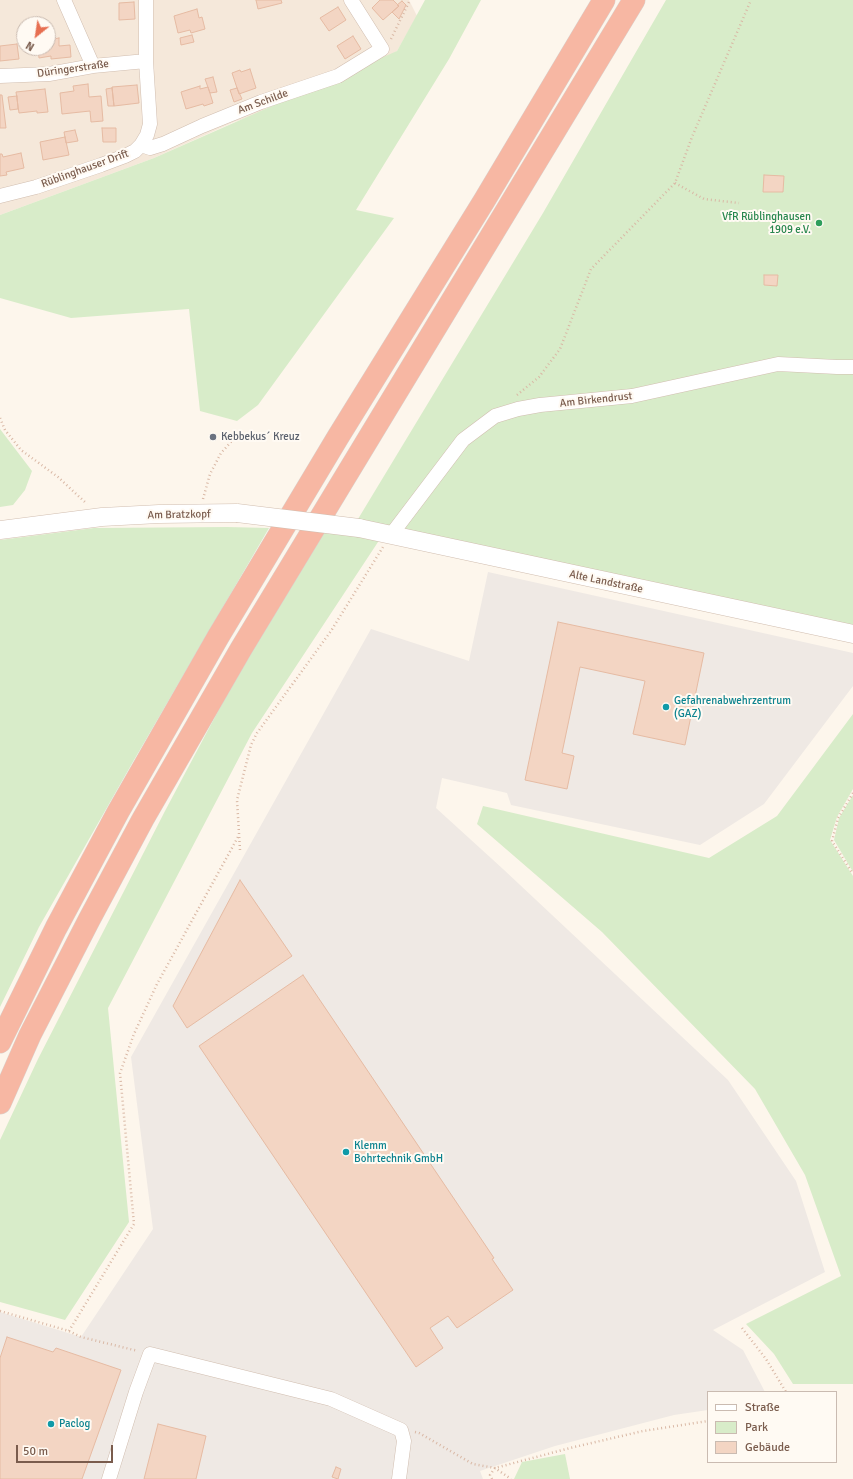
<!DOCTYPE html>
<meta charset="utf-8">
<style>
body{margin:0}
#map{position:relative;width:853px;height:1479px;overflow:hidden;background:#fdf6ec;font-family:Signika,sans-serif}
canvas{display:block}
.legend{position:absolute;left:707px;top:1391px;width:130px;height:72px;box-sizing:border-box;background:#fffaf3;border:1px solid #cabbb1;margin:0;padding:5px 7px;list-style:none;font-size:12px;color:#7a5c4d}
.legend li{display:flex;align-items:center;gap:8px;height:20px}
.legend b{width:20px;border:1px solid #cabbb1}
.north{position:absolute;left:16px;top:16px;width:40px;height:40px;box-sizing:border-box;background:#fffaf3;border:1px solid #cabbb1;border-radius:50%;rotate:210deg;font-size:11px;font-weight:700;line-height:16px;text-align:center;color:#7a5c4d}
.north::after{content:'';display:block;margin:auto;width:14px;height:18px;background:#e76f51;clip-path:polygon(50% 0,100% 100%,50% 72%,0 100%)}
.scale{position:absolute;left:16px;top:1445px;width:97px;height:18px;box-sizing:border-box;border:2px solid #7a5c4d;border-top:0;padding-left:5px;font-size:12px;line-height:14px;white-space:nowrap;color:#7a5c4d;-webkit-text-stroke:3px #fffaf3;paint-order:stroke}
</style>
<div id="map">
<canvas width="853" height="1479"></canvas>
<ul class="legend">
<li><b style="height:5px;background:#fff"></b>Straße</li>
<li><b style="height:11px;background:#d8ecc9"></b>Park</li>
<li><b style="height:11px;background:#f3d5c3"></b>Gebäude</li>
</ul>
<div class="north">N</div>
<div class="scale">50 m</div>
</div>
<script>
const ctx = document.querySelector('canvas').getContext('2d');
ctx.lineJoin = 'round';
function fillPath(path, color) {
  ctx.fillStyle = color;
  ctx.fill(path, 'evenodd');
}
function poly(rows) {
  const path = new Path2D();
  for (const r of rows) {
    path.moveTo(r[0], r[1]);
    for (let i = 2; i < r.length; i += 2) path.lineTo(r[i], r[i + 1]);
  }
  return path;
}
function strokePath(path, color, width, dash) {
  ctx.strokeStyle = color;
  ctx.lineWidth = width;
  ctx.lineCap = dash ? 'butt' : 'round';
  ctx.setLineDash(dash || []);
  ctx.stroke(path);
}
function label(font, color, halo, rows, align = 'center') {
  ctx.font = font + ' Signika,sans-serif';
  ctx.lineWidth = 4;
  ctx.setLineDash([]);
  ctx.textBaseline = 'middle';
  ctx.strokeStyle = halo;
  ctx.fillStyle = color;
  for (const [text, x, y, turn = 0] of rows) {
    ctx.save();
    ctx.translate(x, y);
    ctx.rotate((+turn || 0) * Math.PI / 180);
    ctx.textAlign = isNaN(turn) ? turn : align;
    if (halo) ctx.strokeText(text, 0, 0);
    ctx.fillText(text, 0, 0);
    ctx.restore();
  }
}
fillPath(poly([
 [0,0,409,0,417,16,397,51,351,84,234,122,154,158,0,215],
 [24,24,48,24,48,48,24,48]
]), '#f5e8da');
fillPath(poly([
 [488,572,853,653,853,686,764,804,700,845,511,805,507,793,442,778,436,808,503,869,728,1080,796,1181,825,1272,713,1330,743,1350,765,1392,708,1392,708,1410,674,1415,555,1446,480,1471,483,1479,0,1479,0,1312,81,1337,153,1229,131,1057,371,629,469,661]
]), '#efe9e4');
fillPath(poly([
 [425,0,481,0,449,59,356,210,394,218,258,405,237,421,200,411,189,309,71,318,0,298,0,215,154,158,397,51],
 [666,0,853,0,853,627,689,594,614,575,399,531,466,442,497,419,577,400,576,396,534,400,495,413,461,438,432,477,389,528,358,519,543,213],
 [0,429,32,471,25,490,13,505,0,507],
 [227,527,269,528,134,760,39,927,0,1007,0,540,94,528],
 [325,530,380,539,252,733,108,1008,129,1222,65,1320,0,1302,0,1140,38,1059,165,811,250,651],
 [853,714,853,789,837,817,830,840,853,876,853,1384,793,1384,774,1354,746,1324,841,1276,805,1175,755,1089,602,932,477,824,483,806,709,858,777,816],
 [853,795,853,872,834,840,839,818],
 [565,1454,570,1479,514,1479,522,1462]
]), '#d8ecc9');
const building = poly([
 [256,0,281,0,282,3,258,9,256,0],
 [380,0,393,0,399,6,383,20,372,8,380,0],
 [402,1,406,5,399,19,392,12,399,6,397,5,402,1],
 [134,2,135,19,119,20,119,3,134,2],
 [338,7,346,20,329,31,320,18,338,7],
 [197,9,199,18,202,17,205,29,191,33,190,30,178,33,174,16,197,9],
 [192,35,194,42,181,45,180,38,192,35],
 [353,36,361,49,345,59,337,46,353,36],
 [59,38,59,46,70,45,71,57,51,59,51,56,39,58,38,48,48,48,48,40,59,38],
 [17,44,19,59,0,61,0,46,17,44],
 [250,69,256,88,239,94,232,73,240,70,241,72,250,69],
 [213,77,217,92,210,93,205,79,213,77],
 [88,84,89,97,101,96,103,121,91,122,90,111,62,114,60,93,74,91,73,86,88,84],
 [137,85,139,103,114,106,112,87,137,85],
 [200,86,200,89,208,87,213,103,204,106,203,104,186,109,181,92,200,86],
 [112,88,114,106,108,106,106,89,112,88],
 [237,88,242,99,234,102,230,90,237,88],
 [45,89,48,112,37,113,37,111,19,113,16,92,45,89],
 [0,95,2,95,6,128,0,128,0,95],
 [17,96,18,109,10,110,8,97,17,96],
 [102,128,116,128,116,142,103,142,102,128],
 [75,130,78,141,66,143,64,132,75,130],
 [65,137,69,155,43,160,40,142,65,137],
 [21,153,24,168,6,172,7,175,0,176,0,154,2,154,3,157,21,153],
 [764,175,784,176,783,192,763,192,764,175],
 [764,275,778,275,777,286,764,285,764,275],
 [558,622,704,653,685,745,633,734,645,681,580,667,562,753,574,756,567,789,525,780,558,622],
 [240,880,292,956,187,1028,173,1006,240,880],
 [303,975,494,1258,492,1259,513,1290,457,1328,448,1316,430,1328,443,1348,416,1367,199,1046,303,975],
 [7,1337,53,1352,56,1348,121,1370,82,1479,0,1479,0,1358,7,1337],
 [158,1424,206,1436,196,1479,144,1479,158,1424],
 [336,1467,341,1469,338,1479,332,1477,336,1467]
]);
fillPath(building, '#f3d5c3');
strokePath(building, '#e6bba3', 1);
const minor = poly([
 [64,0,93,66],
 [0,76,49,74,93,66,146,61],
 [141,145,150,148,163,144,202,126,261,102,338,76,382,49,351,0],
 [0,196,36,187,101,165,125,156,135,151,141,145,147,135,150,124,146,61,146,0],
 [391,535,463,440,495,416,518,409,540,405,632,396,778,364,837,367,853,367],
 [109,1479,136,1392,150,1354,331,1399,401,1430,404,1441,399,1479]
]);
const tertiary = poly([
 [359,528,853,634],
 [0,530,102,517,159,514,237,513]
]);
const motorway = poly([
 [0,1042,56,928,118,812,218,637,338,437,484,201,604,0],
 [0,1103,30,1035,89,920,143,819,241,649,634,0]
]);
strokePath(minor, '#d1beb0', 15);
strokePath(tertiary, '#d1beb0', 19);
strokePath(motorway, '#dad1cd', 23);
strokePath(poly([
 [391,39,410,0],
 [675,183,704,199,739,203],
 [517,395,539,377,560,349,591,269,675,183,692,137,751,0],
 [0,418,5,430,21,450,58,477,87,504],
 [203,499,210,474,221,453,239,433],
 [853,793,838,818,832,841,853,874],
 [240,850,237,800,251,745,257,733,331,631,383,547],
 [0,1311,69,1331,81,1337,138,1351],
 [742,1328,766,1359,786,1392],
 [69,1331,134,1224,120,1073,134,1034,157,984,238,837],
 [415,1432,419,1433,473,1464,495,1468,511,1479],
 [492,1479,490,1475,495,1468,570,1448,643,1431,708,1421]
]), '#d9b8a5', 2.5, [1, 3]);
strokePath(minor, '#fff', 14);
strokePath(tertiary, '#fff', 18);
strokePath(motorway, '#f7b7a3', 22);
const tertiaryBridge = poly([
 [237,513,359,528]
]);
strokePath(tertiaryBridge, '#d1beb0', 19, []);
strokePath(tertiaryBridge, '#fff', 18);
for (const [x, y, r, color] of [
 [819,223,4,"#2e9e5b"],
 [213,437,4,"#6b7280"],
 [666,707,4,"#0f9aa8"],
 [346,1152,4,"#0f9aa8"],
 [51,1424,4,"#0f9aa8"]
]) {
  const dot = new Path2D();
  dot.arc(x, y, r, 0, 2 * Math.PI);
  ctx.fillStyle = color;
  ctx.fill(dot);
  strokePath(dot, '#fffaf3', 1.5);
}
label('11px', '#7a5c4d', '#fffaf3', [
 ["Düringerstraße",73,69,-8],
 ["Am Schilde",263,102,-20],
 ["Rüblinghauser Drift",85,169,-20],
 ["Am Birkendrust",596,400,-6],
 ["Am Bratzkopf",179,515,-1],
 ["Alte Landstraße",606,582,12]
]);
label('11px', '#27864d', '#fffaf3', [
 ["VfR Rüblinghausen",811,217],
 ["1909 e.V.",811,230]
], 'right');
label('11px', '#5b616d', '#fffaf3', [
 ["Kebbekus´ Kreuz",221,437]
], 'left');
label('11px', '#0d838f', '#fffaf3', [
 ["Gefahrenabwehrzentrum",674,701],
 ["(GAZ)",674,714],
 ["Klemm",354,1146],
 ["Bohrtechnik GmbH",354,1159],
 ["Paclog",59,1424]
], 'left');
</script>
